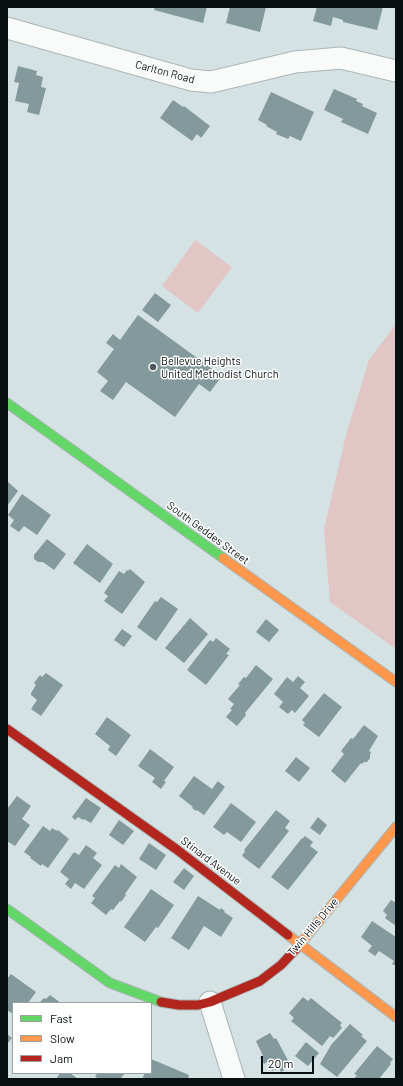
<!DOCTYPE html>
<style>
body{margin:0}
#map{position:relative;width:403px;height:1086px;overflow:hidden;background:#d5e2e3;font-family:Barlow,sans-serif}
canvas{display:block}
.frame{position:absolute;inset:0;border:8px solid #081011;pointer-events:none}
.legend{position:absolute;left:12px;top:1002px;width:140px;height:72px;box-sizing:border-box;background:#fff;border:1px solid #9c9fa0;margin:0;padding:5px 7px;list-style:none;font-size:12px;color:#081011}
.legend li{display:flex;align-items:center;gap:8px;height:20px}
.legend b{width:20px;border:1px solid #9c9fa0}
.scale{position:absolute;left:261px;top:1056px;width:53px;height:18px;box-sizing:border-box;border:2px solid #081011;border-top:0;padding-left:5px;font-size:12px;line-height:14px;white-space:nowrap;color:#081011;-webkit-text-stroke:3px #fff;paint-order:stroke}
</style>
<div id="map">
<canvas width="403" height="1086"></canvas>
<div class="frame"></div>
<ul class="legend">
<li><b style="height:5px;background:#63d668"></b>Fast</li>
<li><b style="height:5px;background:#ff974d"></b>Slow</li>
<li><b style="height:5px;background:#b3261e"></b>Jam</li>
</ul>
<div class="scale">20 m</div>
</div>
<script>
const ctx = document.querySelector('canvas').getContext('2d');
ctx.lineJoin = 'round';
function fillPath(path, color) {
  ctx.fillStyle = color;
  ctx.fill(path, 'evenodd');
}
function poly(rows) {
  const path = new Path2D();
  for (const r of rows) {
    path.moveTo(r[0], r[1]);
    for (let i = 2; i < r.length; i += 2) path.lineTo(r[i], r[i + 1]);
  }
  return path;
}
function strokePath(path, color, width, dash) {
  ctx.strokeStyle = color;
  ctx.lineWidth = width;
  ctx.lineCap = dash ? 'butt' : 'round';
  ctx.setLineDash(dash || []);
  ctx.stroke(path);
}
function label(font, color, halo, rows, align = 'center') {
  ctx.font = font + ' Barlow,sans-serif';
  ctx.lineWidth = 3;
  ctx.setLineDash([]);
  ctx.textBaseline = 'middle';
  ctx.strokeStyle = halo;
  ctx.fillStyle = color;
  for (const [text, x, y, turn = 0] of rows) {
    ctx.save();
    ctx.translate(x, y);
    ctx.rotate((+turn || 0) * Math.PI / 180);
    ctx.textAlign = isNaN(turn) ? turn : align;
    if (halo) ctx.strokeText(text, 0, 0);
    ctx.fillText(text, 0, 0);
    ctx.restore();
  }
}
fillPath(poly([
 [195,240,232,267,198,313,162,286],
 [396,324,396,649,330,602,324,529,347,431,369,360]
]), '#e2c5c5');
fillPath(poly([
 [155,7,207,7,203,23,154,10],
 [230,7,266,7,260,32,226,23],
 [317,7,383,7,377,30,343,22,343,20,333,17,331,26,313,21],
 [18,66,37,71,36,75,43,77,41,87,46,88,39,115,27,112,29,104,15,101,19,83,14,82],
 [334,89,357,99,356,101,363,104,362,106,377,113,368,134,341,122,343,119,324,110],
 [271,92,314,112,301,141,290,136,288,139,276,134,277,132,266,126,267,125,258,120],
 [173,100,183,107,184,106,210,126,201,138,197,134,192,141,160,118],
 [155,293,171,305,158,322,142,310],
 [138,315,222,376,210,392,199,384,175,417,126,382,113,400,100,391,108,381,97,372,114,349,106,343,113,334,120,340],
 [7,481,18,491,7,506],
 [22,494,51,515,37,535,24,526,19,532,10,526,14,520,8,515],
 [47,539,66,554,54,570,43,562,38,562,34,559,34,555],
 [87,544,113,564,100,583,73,563],
 [130,569,145,582,122,614,104,601,108,596,104,593,119,571,124,574,127,570,128,571],
 [161,597,178,609,156,641,137,627,155,601,157,602],
 [190,618,208,634,184,663,165,648],
 [266,619,279,630,269,642,256,632],
 [122,629,132,636,124,647,114,640],
 [216,638,230,649,226,654,229,655,206,685,187,670,210,640,213,642],
 [256,665,273,679,245,713,246,715,237,726,226,717,232,710,230,709,234,704,228,699,240,685,238,684,244,677,246,678],
 [46,673,63,685,41,716,31,709,37,700,31,695,31,693,36,685,34,683,40,675,42,677],
 [298,676,305,682,300,688,309,696,295,713,292,710,288,714,279,707,283,702,274,694,287,677,293,682],
 [324,693,342,707,319,737,303,725,305,723,302,720],
 [107,717,131,735,116,756,108,750,110,746,95,734],
 [364,725,378,736,369,751,371,752,370,755,370,758,367,762,364,762,362,764,361,763,345,783,331,771,344,754,341,751,351,738,353,739],
 [150,749,174,767,164,781,166,782,161,789,152,782,155,778,138,766],
 [296,757,310,768,299,782,285,771],
 [194,776,212,789,218,781,225,787,204,815,197,810,196,811,192,808,193,807,179,796],
 [17,796,31,806,22,819,30,825,15,846,7,841,7,809],
 [86,798,101,808,91,823,84,819,83,820,78,817,75,820,72,817],
 [231,803,256,822,241,842,227,832,224,835,213,827],
 [276,810,290,821,285,828,289,831,259,869,242,856,245,851,244,850],
 [318,817,327,825,320,835,310,828],
 [119,820,134,831,123,845,109,835],
 [43,826,50,831,52,828,57,831,58,830,69,839,48,868,42,864,41,866,30,858,31,857,24,852],
 [305,836,313,842,310,846,318,852,288,890,271,877,302,838,302,839],
 [149,843,166,855,156,870,139,859],
 [86,845,97,853,93,858,102,865,84,889,75,883,71,889,65,884,69,879,60,872,74,852,79,855],
 [121,864,137,877,125,894,126,895,121,902,120,901,113,910,111,909,106,915,91,903,95,898,92,896,115,865,119,868],
 [184,868,194,876,184,890,173,882],
 [151,889,174,905,158,928,156,927,145,942,124,927],
 [198,896,220,910,221,908,225,911,224,912,233,918,221,937,204,926,189,950,171,938],
 [391,900,396,903,396,926,385,918,387,915,383,911],
 [372,921,396,937,396,966,392,964,394,961,379,951,375,956,368,951,372,946,361,937],
 [11,974,36,992,28,1003,13,1003,13,1014,7,1010,7,979],
 [50,995,61,1003,39,1003,44,998,46,999],
 [303,997,308,1001,311,998,342,1023,340,1025,342,1028,335,1036,333,1038,330,1036,322,1046,291,1021,294,1018,289,1013],
 [350,1024,363,1035,361,1036,367,1041,337,1077,320,1064,331,1045],
 [270,1033,274,1039,276,1038,291,1066,281,1072,279,1068,272,1071,267,1062,264,1064,260,1057,263,1056,256,1041],
 [7,1034,12,1038,7,1044],
 [306,1042,319,1053,308,1066,295,1056],
 [377,1046,393,1059,390,1063,391,1064,379,1079,354,1079,357,1075,354,1074],
 [151,1059,189,1075,188,1079,142,1079,145,1073,151,1073],
 [60,1073,70,1073,78,1079,56,1079],
 [95,1073,125,1073,120,1079,107,1079,106,1078,105,1079,98,1079,95,1076,97,1074]
]), '#84999b');
const street = poly([
 [7,28,191,80,211,82,295,62,341,58,396,71],
 [210,1002,234,1079]
]);
const fast = poly([
 [7,403,223,558],
 [7,909,110,983,161,1002]
]);
const slow = poly([
 [223,558,396,682],
 [288,935,396,1017],
 [296,949,396,827]
]);
const jam = poly([
 [7,729,176,849,288,935],
 [161,1002,179,1005,198,1005,210,1002,260,981,281,965,296,949]
]);
strokePath(street, '#abb5b5', 23);
strokePath(fast, '#abb5b5', 11);
strokePath(slow, '#abb5b5', 11);
strokePath(jam, '#abb5b5', 11);
strokePath(street, '#f9fbfb', 21);
strokePath(fast, '#63d668', 9);
strokePath(slow, '#ff974d', 9);
strokePath(jam, '#b3261e', 9);
for (const [x, y, r, color] of [
 [153,367,4,"#505a5a"]
]) {
  const dot = new Path2D();
  dot.arc(x, y, r, 0, 2 * Math.PI);
  ctx.fillStyle = color;
  ctx.fill(dot);
  strokePath(dot, '#fff', 1.5);
}
label('11px', '#081011', '#fff', [
 ["Carlton Road",165,72,15],
 ["South Geddes Street",208,533,36],
 ["Stinard Avenue",211,861,37],
 ["Twin Hills Drive",313,927,-50]
]);
label('11px', '#081011', '#fff', [
 ["Bellevue Heights",161,361],
 ["United Methodist Church",161,374]
], 'left');
</script>
